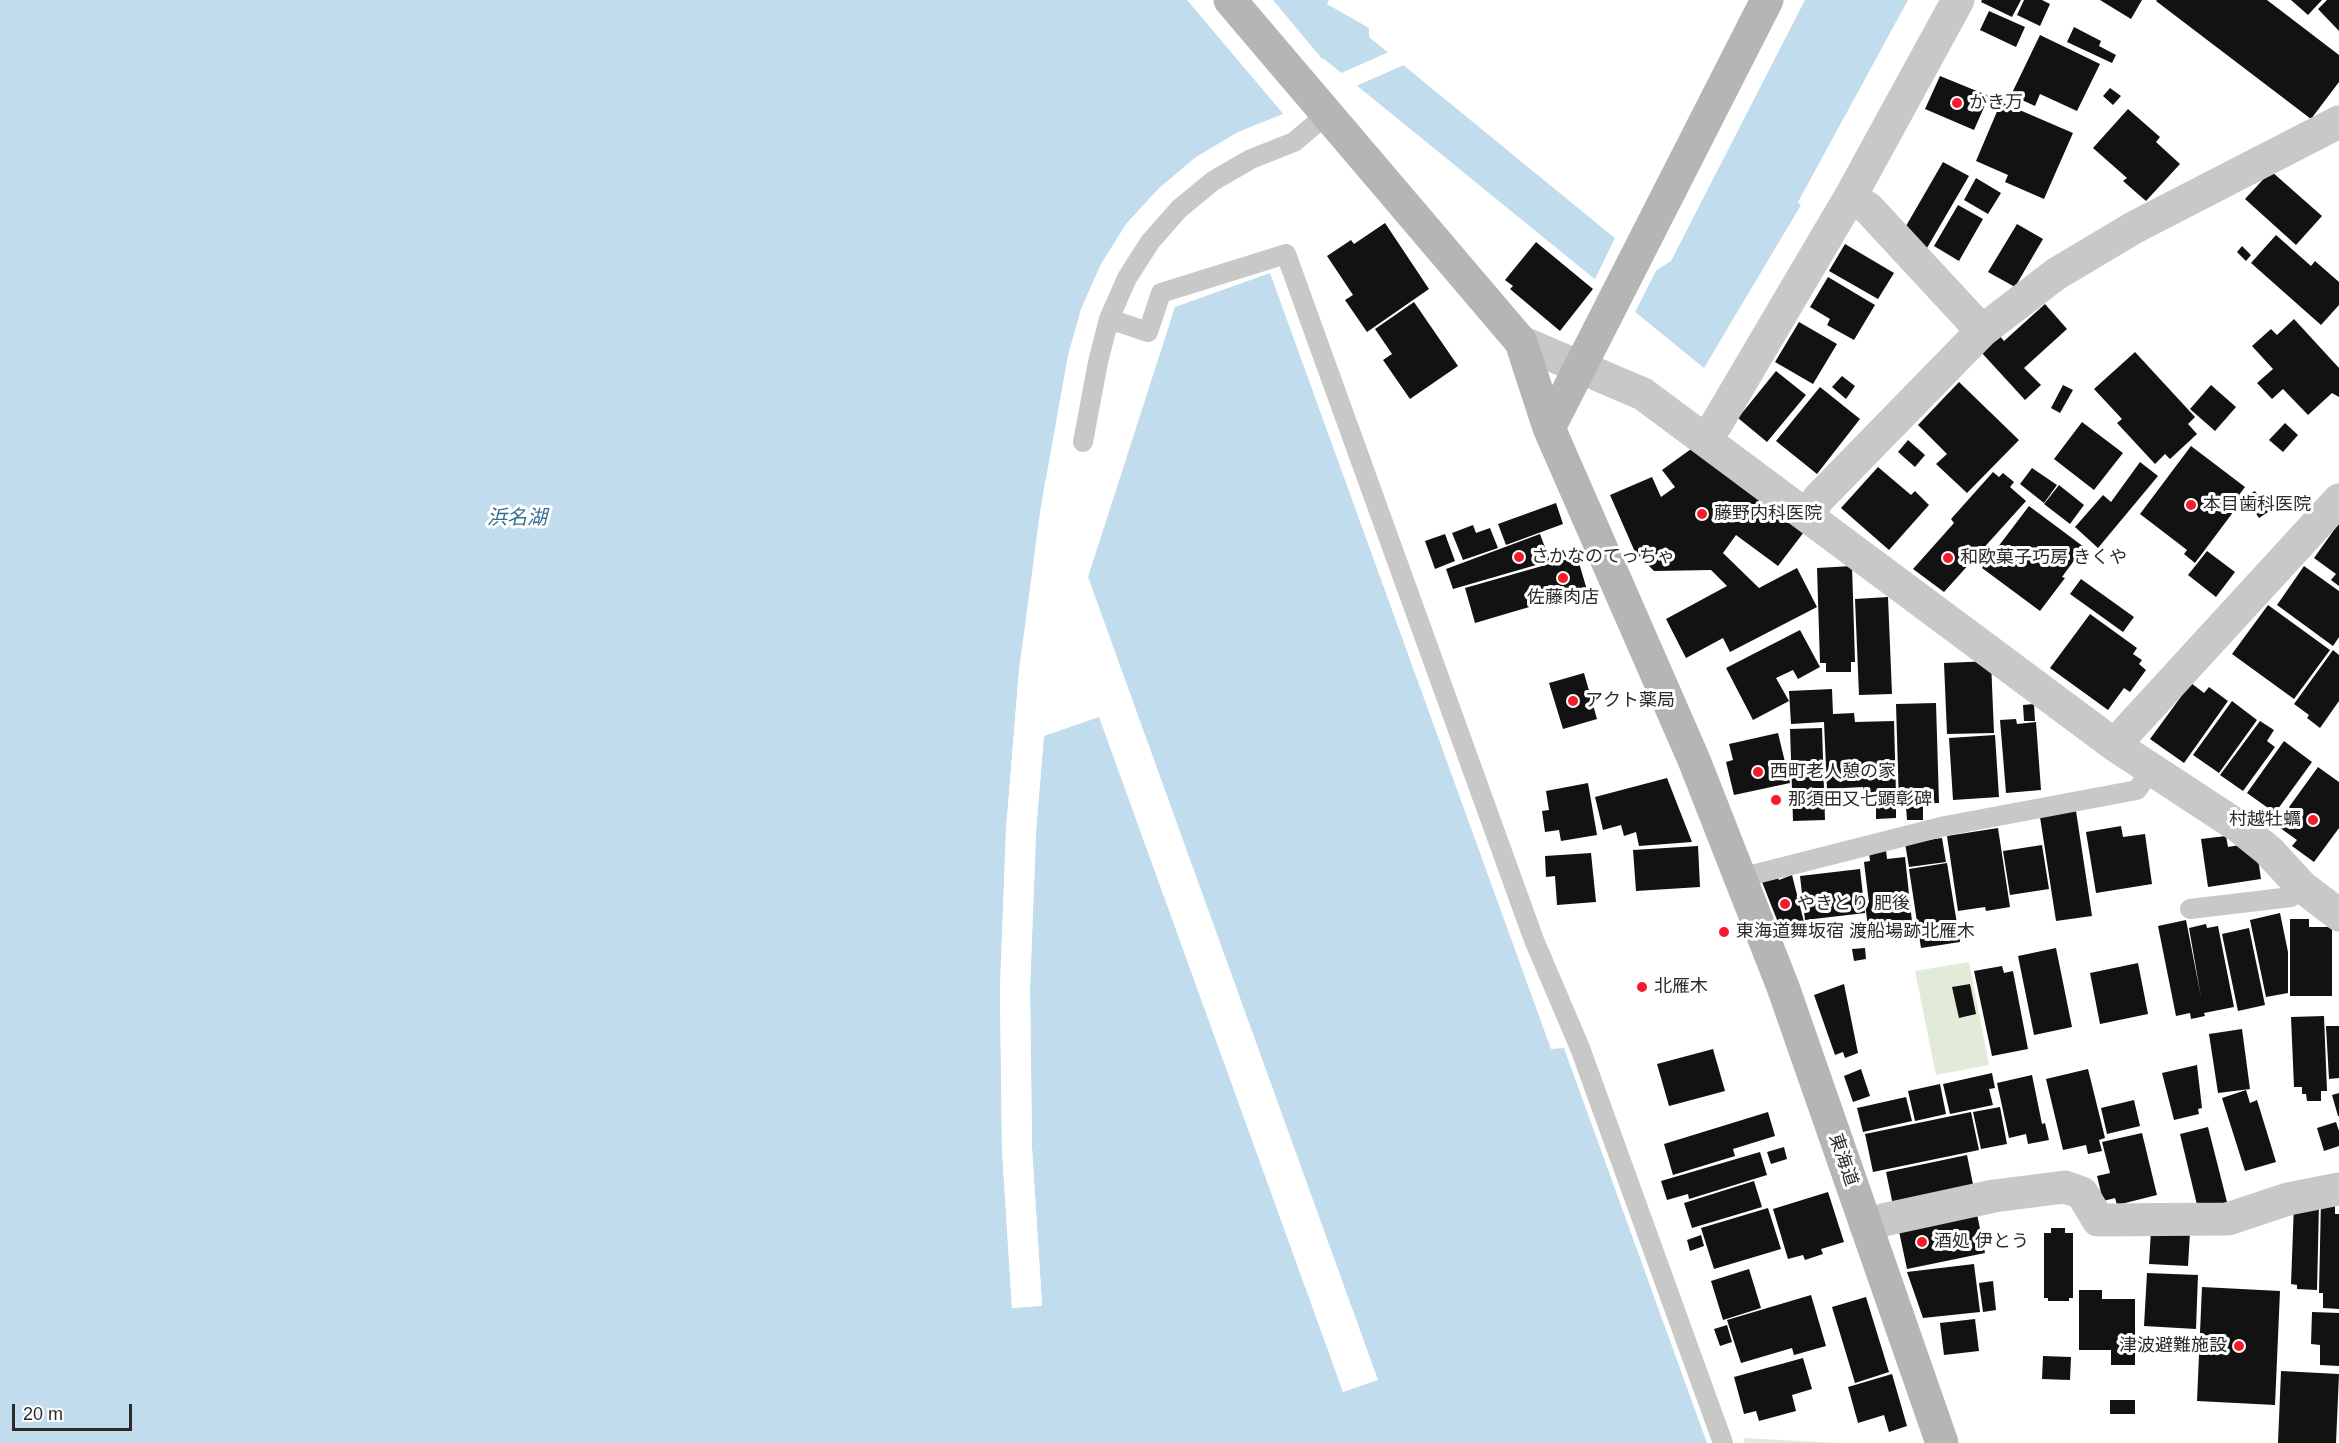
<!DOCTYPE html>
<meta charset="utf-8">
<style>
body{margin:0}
#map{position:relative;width:2339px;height:1443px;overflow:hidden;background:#fff;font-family:Helvetica,sans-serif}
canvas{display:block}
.scale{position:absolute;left:12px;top:1404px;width:120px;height:27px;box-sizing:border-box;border:3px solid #2b2b2b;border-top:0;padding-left:8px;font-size:18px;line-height:21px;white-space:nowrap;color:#2b2b2b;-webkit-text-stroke:4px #fff;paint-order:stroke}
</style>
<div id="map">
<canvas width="2339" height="1443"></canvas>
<div class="scale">20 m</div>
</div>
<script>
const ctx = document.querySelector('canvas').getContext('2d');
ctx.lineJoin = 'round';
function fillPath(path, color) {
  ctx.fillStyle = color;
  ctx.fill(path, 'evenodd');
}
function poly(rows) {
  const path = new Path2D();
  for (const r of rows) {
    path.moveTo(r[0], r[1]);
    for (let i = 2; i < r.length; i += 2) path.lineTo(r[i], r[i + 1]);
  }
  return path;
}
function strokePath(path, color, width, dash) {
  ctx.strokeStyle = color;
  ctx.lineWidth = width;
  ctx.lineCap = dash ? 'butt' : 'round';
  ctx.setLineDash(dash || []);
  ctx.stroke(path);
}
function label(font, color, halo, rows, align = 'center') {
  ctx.font = font + ' Helvetica,"Noto Sans JP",sans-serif';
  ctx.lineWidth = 6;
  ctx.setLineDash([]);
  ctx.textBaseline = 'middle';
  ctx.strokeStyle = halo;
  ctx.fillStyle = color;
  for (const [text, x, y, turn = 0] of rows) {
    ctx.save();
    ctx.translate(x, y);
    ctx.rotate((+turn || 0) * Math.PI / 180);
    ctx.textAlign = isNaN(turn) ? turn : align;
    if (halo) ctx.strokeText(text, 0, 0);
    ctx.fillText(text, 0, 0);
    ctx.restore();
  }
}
fillPath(poly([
 [1969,962,1989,1065,1936,1075,1915,971],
 [1743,1438,1837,1443,1745,1443]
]), '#e2ebd7');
fillPath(poly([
 [0,0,1329,0,1327,4,1369,28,1369,37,1655,271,1671,261,1805,0,1908,0,1798,202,1801,205,1704,368,1323,58,1283,114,1238,132,1196,157,1159,188,1126,224,1101,264,1081,309,1068,355,1040,512,1019,671,1006,830,1000,989,1002,1149,1012,1308,1042,1305,1032,1148,1030,989,1036,831,1044,736,1099,717,1343,1392,1378,1380,1088,577,1175,307,1270,273,1551,1049,1564,1048,1707,1443,0,1443]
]), '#c0dced');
fillPath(poly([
 [1187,0,1273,0,1323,60,1285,116],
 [1391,51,1406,64,1354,87,1339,74],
 [1616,236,1655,268,1658,267,1634,314,1594,281],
 [1045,481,1048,482,1022,671,1009,830,1003,989,1005,1149,1015,1305,1039,1303,1029,1148,1027,989,1033,831,1041,736,1044,733,1036,831,1030,989,1032,1148,1042,1306,1012,1308,1002,1149,1000,989,1006,830,1019,671]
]), '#fff');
fillPath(poly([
 [1982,0,2021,0,2012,17,1981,2],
 [2024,0,2042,0,2050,4,2040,26,2017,15],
 [2100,0,2142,0,2131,19],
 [2157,0,2267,0,2339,55,2339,82,2311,119,2156,1],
 [2291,0,2322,0,2308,15],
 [2327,0,2339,0,2339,31,2318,9],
 [1989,11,2025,27,2016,47,1980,30],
 [2074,27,2101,41,2099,46,2116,55,2112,63,2067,42],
 [2040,35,2100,64,2077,111,2040,94,2035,106,2011,95],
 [1940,76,1989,96,1974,130,1925,109],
 [2110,88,2121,96,2113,105,2103,96],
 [2001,102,2073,133,2044,199,2005,182,2008,175,1976,161],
 [2128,109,2160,137,2156,142,2180,164,2146,201,2123,181,2127,178,2093,148],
 [1943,162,1969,176,1927,248,1906,226],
 [2271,171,2322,216,2296,245,2245,199],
 [1976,178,2001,193,1988,214,1964,200],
 [1958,205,1983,219,1959,261,1934,246],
 [1385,223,1429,289,1367,332,1345,300,1353,295,1327,256,1351,240,1354,244],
 [2017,224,2043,239,2015,287,1988,272],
 [2276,235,2311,266,2315,261,2339,282,2339,305,2321,325,2251,263],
 [1536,242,1593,289,1560,331,1510,289,1513,286,1505,280],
 [1845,244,1894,273,1878,299,1829,271],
 [2242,246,2251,255,2246,261,2237,252],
 [1828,277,1875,305,1854,340,1827,325,1830,319,1810,307],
 [1414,302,1458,366,1410,399,1383,360,1392,354,1375,329],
 [2045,304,2067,329,2024,368,2041,385,2025,400,1981,352,1999,335,2004,341],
 [2294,319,2339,368,2339,397,2332,393,2308,415,2283,389,2272,399,2257,383,2273,369,2252,346,2271,329,2277,335],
 [1799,322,1837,344,1813,384,1775,362],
 [2135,352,2195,417,2188,424,2197,434,2170,459,2165,454,2155,464,2117,423,2122,419,2094,389],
 [1776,371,1806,395,1767,442,1738,418],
 [1842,376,1855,386,1846,399,1832,387],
 [1959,382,2019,440,1967,493,1936,464,1947,454,1918,425],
 [2063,385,2073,390,2060,413,2051,408],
 [2211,385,2236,407,2215,431,2190,409],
 [1820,387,1860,419,1817,474,1776,441],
 [2082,422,2123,453,2094,490,2054,459],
 [2285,423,2298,435,2283,452,2269,440],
 [1908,440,1925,455,1915,467,1898,452],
 [1698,444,1807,528,1778,566,1736,535,1723,553,1759,588,1797,568,1817,607,1730,652,1723,638,1686,658,1666,619,1727,586,1711,570,1654,571,1635,552,1610,495,1652,477,1661,497,1675,487,1662,470],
 [2191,446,2245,487,2233,503,2237,507,2195,563,2184,554,2187,550,2140,514],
 [2140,462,2158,476,2098,548,2075,527,2103,495,2111,502],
 [1878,467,1911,495,1915,491,1929,505,1889,550,1841,508],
 [2032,468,2057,485,2044,503,2020,484],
 [1993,472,1999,477,2003,473,2014,482,2010,487,2026,501,1944,592,1913,569,1954,523,1951,519],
 [2059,485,2084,505,2070,524,2044,504],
 [2255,491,2268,512,2259,518,2245,497],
 [1556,503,1563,524,1506,545,1498,524],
 [2029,506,2084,547,2062,577,2065,578,2040,611,1982,568],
 [2339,523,2339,586,2331,580,2336,574,2314,558],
 [1473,525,1476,533,1490,528,1498,548,1463,560,1452,533],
 [1445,534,1455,561,1435,569,1425,541],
 [1540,534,1550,561,1453,589,1446,569],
 [2207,551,2235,572,2216,597,2188,575],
 [1577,556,1587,590,1475,623,1465,588],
 [1852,566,1855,662,1851,662,1851,672,1826,672,1826,663,1820,663,1817,568],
 [2304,566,2339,591,2339,637,2333,646,2277,605],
 [2081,579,2134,617,2123,632,2070,594],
 [1888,597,1892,694,1859,695,1855,599],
 [2268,605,2330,650,2294,699,2232,654],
 [2090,614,2137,648,2133,654,2142,660,2139,664,2146,670,2130,692,2124,688,2108,710,2050,668],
 [1800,630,1820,667,1798,679,1793,670,1776,678,1789,701,1753,720,1726,668],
 [2333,650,2339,655,2339,701,2320,728,2307,718,2309,715,2294,704],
 [1991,661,1994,733,1947,734,1944,663],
 [1584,673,1597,719,1563,729,1549,683],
 [2191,683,2204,693,2209,687,2228,701,2184,763,2150,739],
 [1832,689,1833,714,1854,713,1855,722,1894,721,1896,795,1864,795,1863,787,1827,789,1824,722,1791,724,1789,691],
 [2232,701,2257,720,2219,773,2193,755],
 [1936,703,1939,803,1899,804,1896,704],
 [2034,704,2035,721,2024,721,2023,705],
 [2016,719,2017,724,2036,722,2041,790,2006,793,2000,720],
 [2260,721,2274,730,2267,741,2275,747,2243,791,2220,775],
 [1822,728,1825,820,1793,821,1790,729],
 [1778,733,1790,783,1734,795,1726,762,1733,760,1729,744],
 [1995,735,1999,797,1953,800,1949,738],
 [2284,741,2312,762,2275,813,2247,793],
 [2318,767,2339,782,2339,828,2314,862,2292,846,2297,840,2276,825],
 [1667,778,1692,842,1639,846,1636,832,1624,836,1621,825,1603,830,1595,797],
 [1588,783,1597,835,1561,841,1559,830,1545,832,1542,811,1549,810,1546,791],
 [1896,798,1896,818,1876,819,1876,799],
 [1923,806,1923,820,1907,820,1906,807],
 [2076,811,2092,916,2056,921,2040,817],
 [2121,826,2123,837,2145,834,2152,884,2096,893,2086,832],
 [1998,828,2010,907,1986,911,1985,907,1958,911,1947,836],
 [2226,836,2228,847,2246,844,2257,852,2261,879,2208,887,2201,839],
 [1942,838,1946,862,1909,867,1905,843],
 [2042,845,2049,889,2010,895,2003,851],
 [1698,846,1700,887,1636,891,1633,850],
 [1886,850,1887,859,1905,857,1913,931,1869,936,1865,903,1869,903,1864,862,1870,861,1869,852],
 [1591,853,1596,902,1557,905,1555,876,1546,877,1545,856],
 [1947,863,1960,942,1921,948,1909,869],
 [1860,869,1865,913,1805,920,1800,876],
 [1792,875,1805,926,1783,935,1762,882,1777,876,1779,880],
 [2280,913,2288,952,2288,993,2266,997,2250,920],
 [2290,919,2309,919,2309,927,2332,927,2332,996,2290,996],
 [2186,920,2201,997,2189,928,2206,924,2207,928,2218,926,2234,1007,2204,1013,2205,1016,2191,1019,2190,1013,2176,1016,2158,926],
 [2249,928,2265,1005,2238,1011,2222,934],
 [1865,948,1866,959,1854,961,1852,949],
 [2056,948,2072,1027,2034,1035,2018,956],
 [2138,963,2148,1014,2100,1024,2090,973],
 [2002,966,2004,973,2013,971,2028,1049,1992,1056,1974,971],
 [1844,984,1858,1053,1845,1058,1843,1052,1835,1055,1814,995],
 [1970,984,1976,1014,1959,1018,1952,987],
 [2324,1016,2327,1091,2321,1091,2321,1101,2307,1101,2306,1094,2302,1094,2302,1087,2294,1087,2291,1017],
 [2326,1026,2339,1026,2339,1078,2329,1079],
 [2242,1029,2250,1089,2218,1093,2209,1034],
 [1713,1049,1725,1091,1669,1106,1657,1064],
 [2197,1065,2202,1108,2198,1109,2199,1114,2174,1120,2162,1073],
 [1861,1069,1870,1096,1853,1102,1844,1076],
 [2088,1069,2105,1138,2099,1140,2102,1151,2088,1154,2086,1145,2063,1150,2046,1079],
 [1992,1073,1995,1088,1989,1089,1993,1105,1950,1114,1943,1084],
 [2032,1075,2042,1124,2045,1123,2049,1140,2028,1144,2026,1134,2009,1138,1997,1083],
 [1940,1084,1946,1114,1915,1121,1908,1091],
 [2246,1090,2250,1103,2257,1100,2276,1162,2245,1171,2222,1098],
 [2339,1093,2339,1116,2338,1116,2332,1095],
 [1906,1097,1912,1121,1863,1132,1857,1108],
 [2134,1100,2140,1126,2107,1134,2101,1108],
 [2000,1107,2007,1144,1981,1149,1973,1112],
 [1768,1112,1775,1136,1733,1149,1735,1156,1673,1175,1664,1144],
 [1971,1112,1979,1150,1873,1172,1865,1134],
 [2336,1122,2339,1131,2339,1146,2324,1151,2317,1128],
 [2208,1127,2227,1202,2198,1209,2180,1134],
 [2142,1133,2157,1195,2117,1205,2115,1198,2103,1201,2097,1176,2110,1173,2102,1142],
 [1784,1147,1787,1159,1771,1164,1767,1152],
 [1760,1152,1767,1175,1689,1199,1688,1194,1667,1200,1661,1181],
 [1967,1155,1974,1189,1894,1210,1886,1172],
 [1754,1181,1762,1207,1692,1228,1684,1203],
 [1828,1192,1844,1242,1821,1249,1823,1254,1805,1260,1803,1255,1788,1259,1773,1209],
 [2321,1199,2335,1199,2335,1214,2339,1214,2339,1309,2323,1308,2323,1293,2319,1293],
 [2294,1204,2319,1205,2317,1290,2297,1289,2297,1285,2291,1284],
 [1768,1208,1781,1249,1714,1269,1701,1228],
 [1977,1214,1985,1253,1907,1269,1897,1222],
 [2051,1228,2065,1228,2065,1233,2073,1233,2073,1298,2069,1298,2069,1301,2048,1301,2048,1298,2044,1298,2044,1233,2051,1233],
 [2151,1230,2190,1232,2188,1266,2149,1264],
 [1701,1235,1704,1246,1690,1251,1687,1240],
 [1974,1264,1980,1312,1923,1318,1907,1272],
 [1749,1269,1761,1308,1723,1320,1711,1281],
 [2147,1273,2198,1275,2196,1329,2144,1326],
 [1993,1281,1996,1310,1983,1312,1979,1283],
 [2202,1287,2280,1291,2275,1405,2197,1401],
 [2079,1290,2102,1290,2102,1299,2135,1299,2135,1365,2111,1365,2111,1350,2079,1350],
 [1811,1295,1826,1346,1794,1355,1792,1348,1741,1363,1727,1320],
 [1866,1297,1889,1372,1855,1383,1832,1307],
 [2312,1312,2339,1313,2339,1366,2320,1365,2320,1345,2311,1344],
 [1975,1319,1979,1351,1944,1355,1940,1323],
 [1727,1325,1732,1342,1720,1346,1714,1329],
 [2043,1356,2071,1357,2070,1380,2042,1379],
 [1803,1358,1812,1389,1792,1395,1796,1411,1759,1421,1756,1411,1744,1414,1734,1377],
 [2281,1371,2339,1374,2336,1443,2278,1443],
 [1892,1374,1907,1426,1889,1432,1884,1415,1858,1423,1848,1387],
 [2110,1400,2135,1400,2135,1414,2110,1414]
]), '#121212');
strokePath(poly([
 [1109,319,1148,332,1161,293,1286,254,1534,940,1580,1048,1723,1443],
 [1083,442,1098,362,1109,319,1127,278,1150,242,1179,209,1213,181,1251,159,1294,142,1326,115],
 [1740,878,1945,826,2137,790,2151,770],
 [2190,909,2291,897,2301,886]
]), '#c8c8c8', 20);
strokePath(poly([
 [1850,197,1868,208,1982,331],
 [1521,342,1643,394,2116,746,2238,826,2269,851,2301,886,2339,915],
 [1705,440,1717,423,1853,192,1958,0],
 [1807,515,1819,498,1982,331,2056,274,2135,227,2339,122],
 [2116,746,2127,731,2339,500],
 [1866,1226,1883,1220,1994,1196,2065,1187,2082,1193,2098,1220,2228,1219,2288,1199,2339,1189]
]), '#c8c8c8', 33);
strokePath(poly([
 [1230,0,1521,342,1549,428,1694,760,1783,987,1942,1443],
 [1549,428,1767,0]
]), '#b5b5b5', 33);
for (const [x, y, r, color] of [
 [1957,103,6,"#f51b2c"],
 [2191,505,6,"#f51b2c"],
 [1702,514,6,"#f51b2c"],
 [1519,557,6,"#f51b2c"],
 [1948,558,6,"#f51b2c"],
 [1563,578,6,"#f51b2c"],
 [1573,701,6,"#f51b2c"],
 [1758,772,6,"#f51b2c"],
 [1776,800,6,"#f51b2c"],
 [2313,820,6,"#f51b2c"],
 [1785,904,6,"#f51b2c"],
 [1724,932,6,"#f51b2c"],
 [1642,987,6,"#f51b2c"],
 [1922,1242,6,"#f51b2c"],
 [2239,1346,6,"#f51b2c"]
]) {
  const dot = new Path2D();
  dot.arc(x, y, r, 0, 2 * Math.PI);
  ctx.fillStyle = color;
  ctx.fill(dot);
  strokePath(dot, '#fff', 2);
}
label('18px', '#2b2b2b', '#fff', [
 ["かき万",1969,103],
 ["本目歯科医院",2203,505],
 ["藤野内科医院",1714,514],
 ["さかなのてっちゃ",1531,557],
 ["和欧菓子巧房 きくや",1960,558],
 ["佐藤肉店",1563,598,"center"],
 ["アクト薬局",1585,701],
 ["西町老人憩の家",1770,772],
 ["那須田又七顕彰碑",1788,800],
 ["村越牡蠣",2301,820,"right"],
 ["やきとり 肥後",1797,904],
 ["東海道舞坂宿 渡船場跡北雁木",1736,932],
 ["北雁木",1654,987],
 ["酒処 伊とう",1934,1242],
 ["津波避難施設",2227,1346,"right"]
], 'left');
label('18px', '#2b2b2b', '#fff', [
 ["東海道",1843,1160,71]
]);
label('italic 20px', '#336f94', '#fff', [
 ["浜名湖",517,518]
]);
</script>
